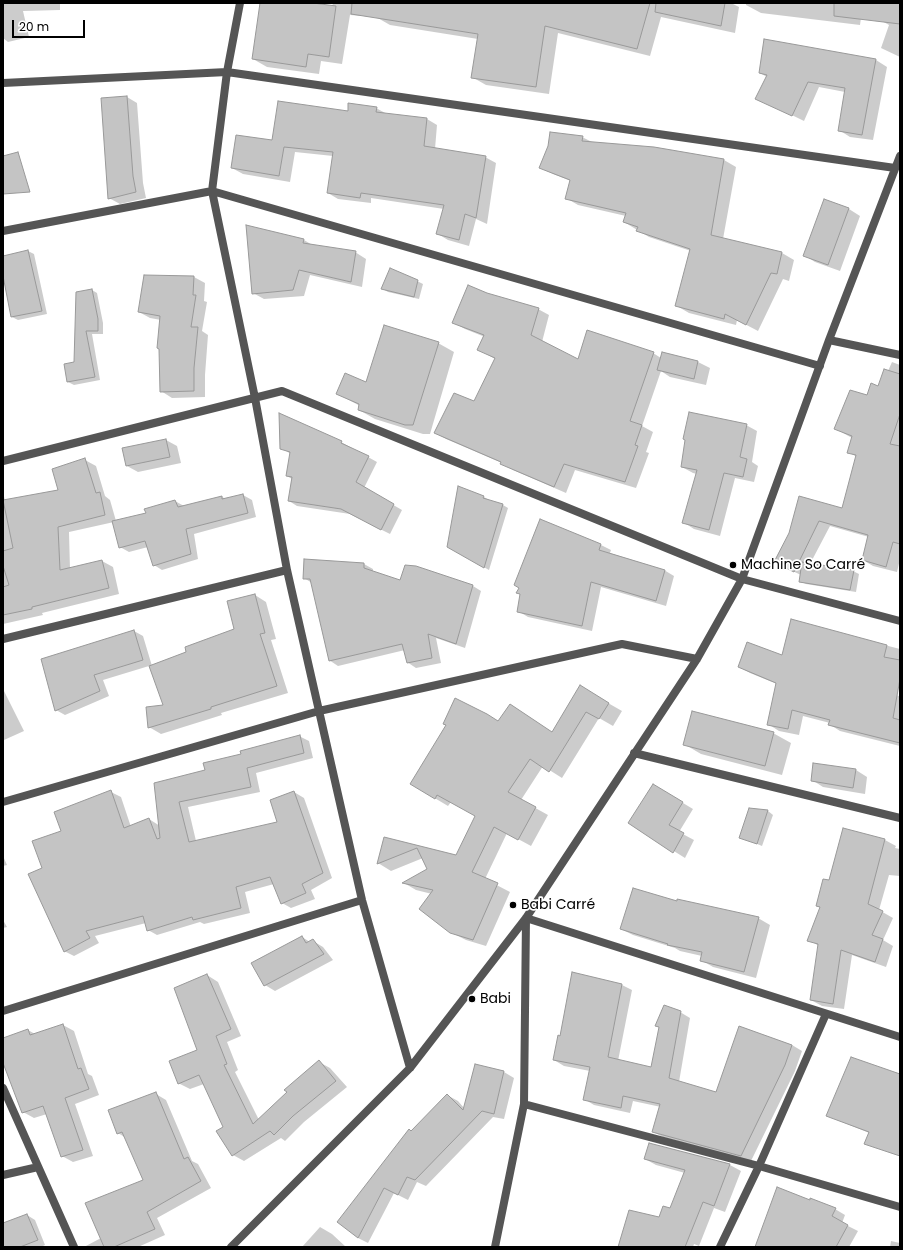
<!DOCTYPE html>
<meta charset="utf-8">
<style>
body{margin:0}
#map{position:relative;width:903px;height:1250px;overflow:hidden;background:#fff;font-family:Poppins,sans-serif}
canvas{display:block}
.frame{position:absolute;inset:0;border:4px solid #000;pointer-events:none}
.scale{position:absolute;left:12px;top:20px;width:73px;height:18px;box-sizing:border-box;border:2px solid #000;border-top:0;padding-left:5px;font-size:12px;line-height:14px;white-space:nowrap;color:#000;-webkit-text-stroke:3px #fff;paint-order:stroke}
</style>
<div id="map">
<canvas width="903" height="1250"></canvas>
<div class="frame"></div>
<div class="scale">20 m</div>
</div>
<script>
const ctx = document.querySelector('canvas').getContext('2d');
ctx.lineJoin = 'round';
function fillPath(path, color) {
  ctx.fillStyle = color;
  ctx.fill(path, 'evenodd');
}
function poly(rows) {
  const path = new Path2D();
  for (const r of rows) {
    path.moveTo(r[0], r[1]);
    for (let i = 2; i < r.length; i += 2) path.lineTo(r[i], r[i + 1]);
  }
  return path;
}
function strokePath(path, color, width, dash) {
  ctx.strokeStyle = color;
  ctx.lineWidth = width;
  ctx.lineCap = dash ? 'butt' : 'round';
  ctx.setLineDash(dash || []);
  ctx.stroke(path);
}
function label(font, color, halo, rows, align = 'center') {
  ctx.font = font + ' Poppins,sans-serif';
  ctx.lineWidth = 3.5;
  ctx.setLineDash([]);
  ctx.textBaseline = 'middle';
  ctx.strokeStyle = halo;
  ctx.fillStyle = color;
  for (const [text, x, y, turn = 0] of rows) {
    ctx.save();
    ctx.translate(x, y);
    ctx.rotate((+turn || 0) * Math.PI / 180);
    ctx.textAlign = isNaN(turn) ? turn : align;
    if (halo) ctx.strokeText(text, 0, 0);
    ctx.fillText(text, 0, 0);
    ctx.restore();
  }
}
fillPath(poly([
 [3,3,60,3,60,10,23,11,29,37,8,42,3,38],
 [261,3,305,3,332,7,333,3,731,3,739,7,735,33,661,17,650,56,558,33,549,94,486,85,472,77,478,39,390,25,376,17,350,15,342,64,321,61,319,74,267,67,253,59],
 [746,3,863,3,860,25,761,13,746,5],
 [886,3,900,3,900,57,881,48,889,25,882,21],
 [765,40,876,60,887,67,873,140,850,137,839,130,845,92,819,87,804,121,757,98,767,77,760,73],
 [127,97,137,103,143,183,146,198,120,204,109,198],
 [376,108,387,114,427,119,437,125,435,149,485,157,496,163,487,224,476,219,469,246,448,240,438,234,444,209,371,198,371,203,338,199,328,193,333,156,295,152,290,182,243,174,232,168,272,141,349,112],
 [582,137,592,142,724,160,736,167,723,239,782,253,794,260,789,281,783,279,758,331,737,320,736,325,689,313,677,306,691,251,649,237,624,222,626,216,578,205,566,198,571,181,553,174,541,168],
 [824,200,849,209,860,216,840,271,815,262,804,255],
 [304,240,314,246,355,252,366,259,362,287,310,275,304,296,264,299,253,293],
 [28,251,34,254,47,314,18,320,12,317,3,271,3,257],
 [194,277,205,283,204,301,207,302,202,331,208,335,205,375,205,397,172,398,161,391,161,320,150,318,139,312],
 [417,281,423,284,419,299,388,292,383,289],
 [92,290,97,293,103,323,103,334,92,334,100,380,74,385,68,382,65,365,75,363],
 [487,294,538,309,549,315,542,342,579,360,653,353,661,358,663,353,698,362,710,368,706,385,670,377,661,371,642,426,653,432,646,452,649,453,636,488,575,470,566,493,513,470,502,463,446,439,435,433,475,402,495,359,478,349,485,337,465,329,454,323],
 [438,343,454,352,430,434,423,434,375,419,359,410,360,406,338,394,367,384],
 [892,362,900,365,900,559,897,572,873,566,863,560,869,537,830,526,810,564,853,571,859,574,856,592,806,584,800,581,801,575,786,568,790,534,843,509,857,457,848,452,852,438,836,429,867,396,879,387,888,371],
 [746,425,757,431,752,462,758,466,754,482,735,478,720,536,694,529,683,522,697,474,693,473,682,467],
 [166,440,177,446,181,463,138,472,127,466],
 [341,442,377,462,364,488,402,510,390,534,350,514,297,506,289,501,292,479,287,476,291,454,281,448],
 [85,460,96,466,105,496,110,500,116,521,147,514,175,501,184,506,222,497,226,499,243,495,252,500,256,517,194,534,198,559,162,570,154,565,148,547,129,552,120,547,114,522,69,532,70,569,102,561,113,567,119,594,42,613,43,615,3,624,3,492,5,501,60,491],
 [459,488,484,497,489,500,489,501,503,505,508,508,489,570,448,547],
 [541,520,601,545,611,550,610,553,664,570,674,576,666,606,601,587,592,631,528,617,518,611],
 [305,560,364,564,373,569,373,572,401,581,473,586,481,591,465,648,436,638,441,663,416,668,407,662,405,650,338,666,329,660,312,583,304,578],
 [255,595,266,602,276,639,271,640,288,693,221,713,222,715,161,734,149,727,165,706,149,666,103,680,109,696,65,715,56,710,134,631,143,636,152,666,188,653,235,630],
 [792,621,900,649,900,667,897,695,900,697,900,746,840,731,829,724,830,723,803,716,799,735,779,731,768,724,777,684,750,673,739,667,783,656],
 [580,687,622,711,613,726,599,718,562,778,543,766,521,800,548,815,531,846,507,833,485,879,510,892,486,946,466,940,452,933,432,894,416,890,404,883,429,870,423,858,391,871,378,863,385,839,457,856,476,816,451,802,448,806,411,784,487,715,499,722,552,733],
 [3,689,24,731,4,740,3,740],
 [773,733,791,743,782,775,701,754,684,744],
 [299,736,309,741,313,758,256,773,260,792,188,807,196,841,278,823,294,792,304,798,332,878,311,890,315,899,291,908,282,903,274,884,245,892,250,913,204,924,200,922,157,935,148,930,146,923,95,936,99,943,74,956,64,951,43,869,62,832,111,792,121,797,131,827,149,819,160,826,156,784,206,771,242,755],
 [814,764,856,770,867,777,865,794,823,787,812,780],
 [653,785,693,809,679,832,694,840,685,858,629,823],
 [750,809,768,811,773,815,762,846,740,837],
 [844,830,885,840,896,846,895,848,900,849,900,876,889,875,879,910,893,918,883,940,893,946,886,967,852,955,844,1009,822,1006,811,1000,819,946,809,940,821,908,817,906,830,882],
 [3,856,7,865,3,866],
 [677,902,758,918,770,925,756,978,713,967,701,960,702,956,680,951,675,948,633,935,621,929],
 [3,920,7,927,3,928],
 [302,937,310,942,313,941,323,947,333,960,275,991,265,985],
 [207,975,218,982,241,1036,227,1042,238,1070,235,1072,259,1120,319,1062,330,1068,347,1087,304,1122,285,1141,281,1138,244,1161,233,1155,225,1127,204,1084,190,1089,178,1083,198,1050],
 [622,985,632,990,618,1061,652,1068,680,1012,690,1018,679,1082,717,1093,740,1027,792,1045,802,1051,795,1071,751,1161,663,1137,653,1132,661,1107,633,1101,630,1113,594,1105,584,1099,590,1071,564,1066,554,1060,561,1037],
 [63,1025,74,1031,88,1074,92,1076,99,1095,75,1104,93,1156,73,1162,62,1156,47,1114,34,1118,23,1112,3,1062,3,1040,28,1030,35,1034],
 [475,1065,504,1072,514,1078,504,1119,493,1117,426,1186,417,1182,408,1200,394,1193,368,1243,358,1238,412,1132,447,1095,458,1101,464,1108],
 [900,1075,900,1115,889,1141,835,1119],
 [156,1094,166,1100,192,1161,198,1164,211,1188,157,1218,165,1235,138,1247,84,1247,101,1238,144,1180,126,1138,118,1133],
 [650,1144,730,1165,741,1171,725,1212,714,1208,699,1246,694,1244,693,1247,619,1247,670,1209,685,1173,656,1165,645,1159],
 [835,1209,845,1215,842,1223,858,1231,849,1247,757,1247],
 [27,1215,35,1220,45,1245,41,1247,3,1247,3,1224],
 [320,1227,332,1234,346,1247,302,1247],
 [891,1241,900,1243,900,1247,890,1247]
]), '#0003');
const building = poly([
 [260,3,313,3,336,6,329,57,308,54,306,67,252,59,260,3],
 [352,3,650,3,637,49,545,26,536,87,471,78,478,34,351,14,352,3],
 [656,3,725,3,721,26,655,12,656,3],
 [834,3,900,3,900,24,834,16,834,3],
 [764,39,876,59,862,135,838,131,845,88,808,82,792,116,755,99,767,75,759,73,764,39],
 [127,96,133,176,136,192,108,199,101,98,127,96],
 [278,101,348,111,348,103,377,107,376,112,427,118,424,146,486,156,476,218,465,214,459,240,436,234,444,205,361,193,360,198,327,193,333,152,284,147,279,176,231,168,236,135,272,140,278,101],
 [550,132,583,136,582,141,654,147,724,159,711,235,782,252,777,274,771,273,746,325,725,314,724,319,675,306,690,249,636,231,638,227,623,222,626,213,565,199,570,180,539,168,548,146,550,132],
 [18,152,30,192,3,194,3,156,18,152],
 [824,199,849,208,828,265,803,256,824,199],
 [246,225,304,239,303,243,356,251,351,282,299,270,293,290,252,294,246,225],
 [28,250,42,311,11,317,3,276,3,256,28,250],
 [390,268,418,280,414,297,381,289,390,268],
 [144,275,194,276,193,295,196,295,191,327,198,327,194,368,194,391,160,392,159,349,157,348,160,316,138,312,144,275],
 [468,285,487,293,539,308,531,335,578,359,587,330,654,352,630,421,642,425,635,445,638,446,625,482,564,464,554,487,500,464,501,462,434,433,454,393,474,401,495,358,477,350,484,335,452,323,468,285],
 [92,289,98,319,98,331,86,331,95,377,67,382,64,364,74,362,76,292,92,289],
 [384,325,439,342,413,425,405,425,358,410,359,404,336,394,345,373,366,382,384,325],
 [662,352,698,361,694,379,657,370,662,352],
 [884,369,900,374,900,414,890,444,900,446,900,544,893,542,886,567,862,560,868,535,819,521,794,572,774,562,789,533,799,496,842,508,856,455,847,453,852,436,834,429,850,390,867,395,871,383,878,386,884,369],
 [689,412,747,424,740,457,747,459,743,477,724,473,709,530,682,523,697,470,681,467,685,440,683,439,689,412],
 [279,413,342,441,341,443,369,456,356,482,394,504,381,530,341,509,288,501,292,477,286,476,290,452,280,449,279,413],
 [166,439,170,457,126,466,122,448,166,439],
 [85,458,96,493,100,492,105,515,58,527,60,570,102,560,109,588,32,607,32,609,3,615,3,587,9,585,3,566,3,551,13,548,3,500,58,490,52,469,85,458],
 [458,486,484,496,483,498,503,504,484,568,447,547,458,486],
 [243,494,248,513,186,529,191,554,153,566,145,541,119,548,112,521,146,513,144,509,175,500,178,507,222,496,222,499,243,494],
 [540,519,601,544,599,550,665,570,656,601,591,582,582,626,517,612,520,594,516,593,519,588,514,585,540,519],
 [304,559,364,563,364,568,400,580,405,565,416,566,473,585,456,644,428,634,432,658,407,663,402,644,329,661,310,579,303,579,304,559],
 [802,562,854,570,850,590,799,582,802,562],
 [255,594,265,633,260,634,277,686,211,707,211,709,148,728,146,707,163,705,149,666,186,652,185,647,234,629,227,601,255,594],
 [791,619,887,645,884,657,900,660,900,679,893,718,900,720,900,743,828,725,830,720,792,710,788,729,767,725,776,683,738,667,747,642,782,655,791,619],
 [134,630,143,660,94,675,100,691,55,711,41,659,134,630],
 [580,685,609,703,599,719,586,712,549,772,530,759,508,792,536,807,518,840,494,827,472,872,498,883,473,940,450,933,419,909,433,890,402,883,427,869,417,848,377,864,384,837,456,855,475,816,437,795,435,799,410,784,446,725,443,724,455,698,487,714,498,721,510,704,552,732,580,685],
 [692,711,774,732,765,766,683,745,692,711],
 [300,735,304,753,247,768,251,787,179,802,189,842,277,822,270,800,294,791,323,873,302,884,306,893,281,904,270,877,236,887,241,908,193,920,192,917,147,931,143,916,86,931,90,938,64,952,28,874,42,868,32,841,61,831,54,812,111,790,124,828,149,818,157,839,160,838,154,783,205,770,203,763,241,754,240,751,300,735],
 [813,763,856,769,853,788,811,781,813,763],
 [653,784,683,802,669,825,684,833,673,853,628,823,653,784],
 [749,808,768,810,757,844,739,838,749,808],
 [843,828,885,839,868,904,883,911,872,935,883,939,875,962,841,950,833,1004,810,1000,818,944,807,941,820,907,816,906,823,879,829,880,843,828],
 [633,888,677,901,677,899,759,917,744,972,700,961,702,952,667,945,668,944,620,929,633,888],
 [302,936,306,943,313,939,324,954,264,986,251,963,302,936],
 [572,972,622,984,608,1057,651,1067,659,1027,655,1026,664,1005,681,1011,669,1078,716,1092,739,1026,792,1045,785,1065,741,1156,652,1132,660,1104,623,1096,621,1108,583,1100,590,1067,553,1060,558,1035,560,1036,572,972],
 [207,974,231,1029,216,1036,227,1064,224,1065,253,1124,287,1092,284,1090,319,1060,336,1081,293,1116,274,1135,270,1131,232,1156,216,1131,223,1127,199,1075,178,1084,169,1061,197,1050,174,988,207,974],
 [63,1024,78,1069,81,1068,89,1089,65,1098,83,1150,61,1157,43,1106,22,1113,3,1063,3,1038,28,1029,30,1035,63,1024],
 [851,1057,900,1074,900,1156,864,1144,869,1132,826,1116,851,1057],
 [475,1064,504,1071,494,1114,482,1111,415,1180,407,1177,398,1195,384,1188,358,1238,337,1222,409,1129,411,1131,447,1094,463,1110,475,1064],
 [156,1092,184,1159,188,1157,201,1181,147,1212,155,1229,114,1247,104,1247,85,1203,143,1180,122,1132,117,1134,108,1110,156,1092],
 [649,1143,730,1164,714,1206,703,1202,685,1247,618,1247,629,1210,659,1217,663,1206,670,1208,685,1170,644,1159,649,1143],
 [777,1187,810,1200,810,1198,836,1208,832,1216,848,1225,836,1247,755,1247,777,1187],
 [27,1214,38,1240,20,1247,3,1247,3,1223,27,1214]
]);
fillPath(building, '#c4c4c4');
strokePath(building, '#999', 1);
strokePath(poly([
 [240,3,227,72,212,191,255,398,287,570,362,900,410,1068],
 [3,83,227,72,895,168],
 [3,231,212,191,820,366],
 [829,340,900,355],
 [3,461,282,391,742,579,900,621],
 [3,639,287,570],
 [634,753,900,818],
 [3,802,319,711,622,644,697,659],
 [3,1011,362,900],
 [3,1088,74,1247],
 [524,1104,759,1166,900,1207],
 [3,1175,38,1167],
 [231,1247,410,1068,526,918,697,659,742,579,829,340,900,156],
 [495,1247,524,1104,526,918,900,1037],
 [720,1247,759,1166,826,1014]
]), '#555', 8);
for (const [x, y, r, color] of [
 [733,565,4,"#000"],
 [513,905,4,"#000"],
 [472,999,4,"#000"]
]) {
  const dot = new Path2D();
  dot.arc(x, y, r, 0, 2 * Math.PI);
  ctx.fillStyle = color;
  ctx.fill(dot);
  strokePath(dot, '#fff', 1.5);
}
label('14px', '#000', '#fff', [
 ["Machine So Carré",741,565],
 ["Babi Carré",521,905],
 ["Babi",480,999]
], 'left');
</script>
